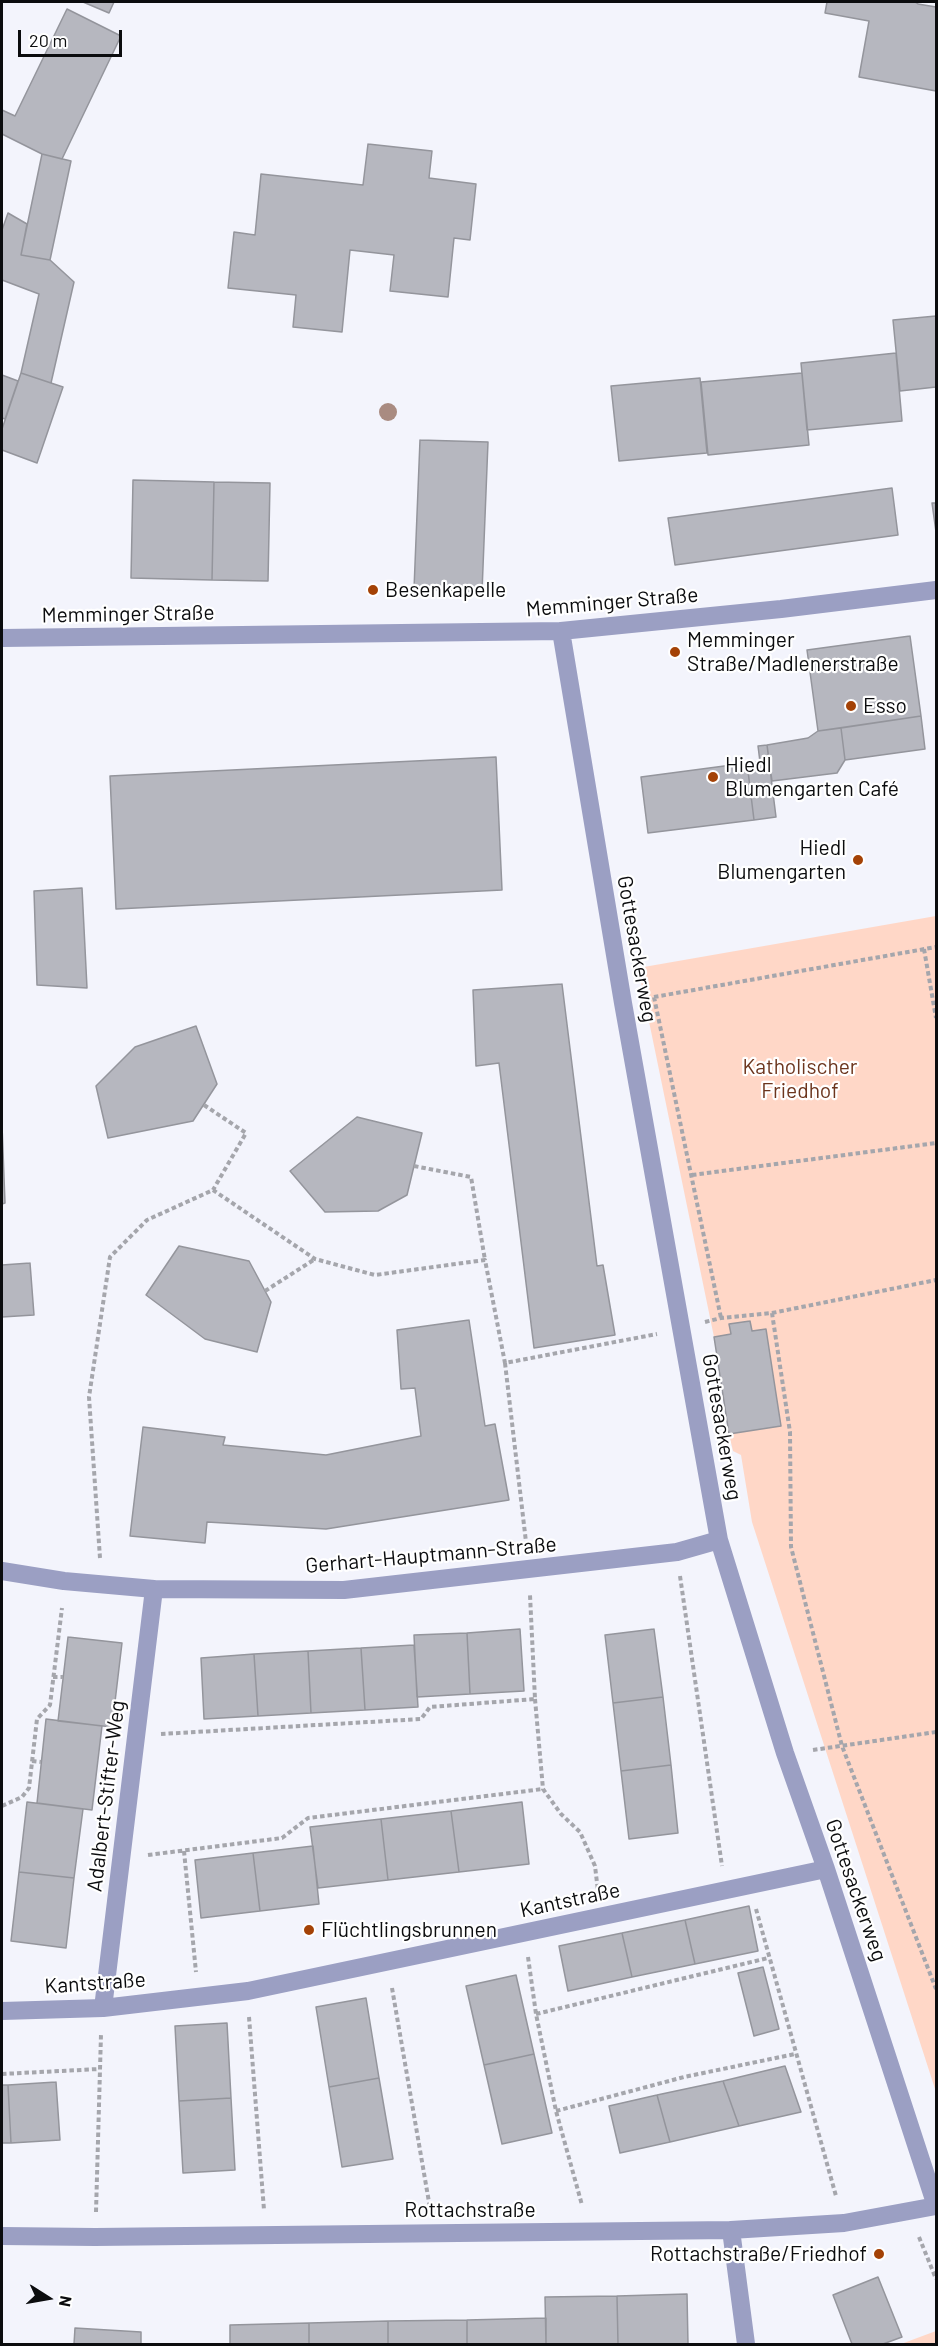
<!DOCTYPE html>
<meta charset="utf-8">
<style>
body{margin:0}
#map{position:relative;width:938px;height:2346px;overflow:hidden;background:#f3f4fc;font-family:Barlow,sans-serif}
canvas{display:block}
.frame{position:absolute;inset:0;border:3px solid #0b0c0e;pointer-events:none}
.north{position:absolute;left:18px;top:2268px;width:60px;height:60px;-webkit-text-stroke:4px #fff;paint-order:stroke;rotate:101deg;font-size:16px;font-weight:700;line-height:24px;text-align:center;color:#0b0c0e}
.north::after{content:'';display:block;margin:auto;width:21px;height:27px;background:#0b0c0e;clip-path:polygon(50% 0,100% 100%,50% 72%,0 100%)}
.scale{position:absolute;left:18px;top:30px;width:104px;height:27px;box-sizing:border-box;border:3px solid #0b0c0e;border-top:0;padding-left:8px;font-size:18px;line-height:21px;white-space:nowrap;color:#0b0c0e;-webkit-text-stroke:4px #fff;paint-order:stroke}
</style>
<div id="map">
<canvas width="938" height="2346"></canvas>
<div class="frame"></div>
<div class="north">N</div>
<div class="scale">20 m</div>
</div>
<script>
const ctx = document.querySelector('canvas').getContext('2d');
ctx.lineJoin = 'round';
function fillPath(path, color) {
  ctx.fillStyle = color;
  ctx.fill(path, 'evenodd');
}
function poly(rows) {
  const path = new Path2D();
  for (const r of rows) {
    path.moveTo(r[0], r[1]);
    for (let i = 2; i < r.length; i += 2) path.lineTo(r[i], r[i + 1]);
  }
  return path;
}
function strokePath(path, color, width, dash) {
  ctx.strokeStyle = color;
  ctx.lineWidth = width;
  ctx.lineCap = dash ? 'butt' : 'round';
  ctx.setLineDash(dash || []);
  ctx.stroke(path);
}
function label(font, color, halo, rows, align = 'center') {
  ctx.font = font + ' Barlow,sans-serif';
  ctx.lineWidth = 4.5;
  ctx.setLineDash([]);
  ctx.textBaseline = 'middle';
  ctx.strokeStyle = halo;
  ctx.fillStyle = color;
  for (const [text, x, y, turn = 0] of rows) {
    ctx.save();
    ctx.translate(x, y);
    ctx.rotate((+turn || 0) * Math.PI / 180);
    ctx.textAlign = isNaN(turn) ? turn : align;
    if (halo) ctx.strokeText(text, 0, 0);
    ctx.fillText(text, 0, 0);
    ctx.restore();
  }
}
fillPath(poly([
 [936,916,936,2092,752,1522,741,1455,733,1451,729,1434,714,1337,638,968],
 [936,2331,936,2344,901,2344]
]), '#ffd7c7');
const building = poly([
 [83,2,114,2,109,13,83,2],
 [827,2,915,2,918,4,936,7,936,91,859,77,869,21,825,13,827,2],
 [67,9,121,36,62,159,42,154,2,134,2,110,15,116,67,9],
 [368,144,432,151,429,178,476,184,470,240,454,238,448,297,390,291,394,255,350,250,342,332,293,327,296,295,228,288,234,232,255,235,261,174,363,185,368,144],
 [42,154,71,161,50,260,21,255,42,154],
 [8,213,27,224,21,255,50,260,74,282,51,383,21,373,39,294,2,280,2,230,8,213],
 [936,316,936,387,900,391,893,320,936,316],
 [896,353,902,421,807,430,801,363,896,353],
 [21,373,63,387,37,463,2,450,2,429,21,373],
 [802,373,809,445,708,455,701,382,802,373],
 [2,375,18,381,5,419,2,418,2,375],
 [700,378,707,453,619,461,611,386,700,378],
 [420,440,488,442,482,592,414,589,420,440],
 [133,480,214,482,212,580,131,578,133,480],
 [214,482,270,483,268,581,212,580,214,482],
 [892,488,898,535,675,565,668,518,892,488],
 [932,503,936,503,936,532,932,503],
 [910,636,921,716,818,731,807,650,910,636],
 [921,716,925,749,845,760,841,728,921,716],
 [841,728,845,760,837,773,772,781,767,745,808,738,818,731,841,728],
 [767,745,776,817,754,820,747,763,760,762,758,746,767,745],
 [496,757,502,890,116,909,110,776,496,757],
 [747,763,754,820,648,833,641,777,747,763],
 [82,888,87,988,37,985,34,891,82,888],
 [562,984,597,1266,603,1265,615,1335,534,1348,499,1063,476,1066,473,990,562,984],
 [196,1026,217,1084,193,1121,108,1138,96,1086,135,1047,196,1026],
 [357,1117,422,1133,407,1195,378,1211,325,1212,290,1171,357,1117],
 [2,1125,5,1203,2,1204,2,1125],
 [179,1246,249,1261,271,1302,257,1352,205,1339,146,1295,179,1246],
 [30,1263,34,1315,2,1317,2,1265,30,1263],
 [469,1320,485,1426,495,1424,509,1500,326,1529,207,1522,205,1543,130,1536,143,1427,225,1437,223,1445,326,1455,421,1436,415,1388,401,1389,397,1330,469,1320],
 [750,1321,752,1331,766,1329,781,1426,729,1434,714,1337,731,1334,729,1324,750,1321],
 [520,1629,524,1691,470,1694,467,1633,520,1629],
 [654,1629,663,1697,613,1703,605,1635,654,1629],
 [467,1633,470,1694,417,1697,414,1635,467,1633],
 [68,1637,122,1643,112,1727,58,1721,68,1637],
 [414,1645,418,1707,365,1710,361,1648,414,1645],
 [361,1648,365,1710,311,1713,308,1651,361,1648],
 [308,1651,311,1713,258,1716,254,1654,308,1651],
 [254,1654,258,1716,204,1719,201,1658,254,1654],
 [663,1697,671,1765,621,1771,613,1703,663,1697],
 [46,1719,102,1726,92,1810,37,1803,46,1719],
 [671,1765,678,1833,629,1839,621,1771,671,1765],
 [27,1802,83,1809,74,1878,19,1872,27,1802],
 [522,1802,529,1864,459,1872,451,1811,522,1802],
 [451,1811,459,1872,388,1880,381,1819,451,1811],
 [381,1819,388,1880,318,1888,310,1827,381,1819],
 [313,1846,319,1904,260,1911,253,1853,313,1846],
 [253,1853,260,1911,201,1918,195,1860,253,1853],
 [19,1872,74,1878,66,1948,11,1941,19,1872],
 [749,1906,758,1951,695,1964,685,1920,749,1906],
 [685,1920,695,1964,632,1977,622,1933,685,1920],
 [622,1933,632,1977,568,1991,559,1946,622,1933],
 [763,1967,779,2029,754,2036,738,1973,763,1967],
 [516,1975,534,2054,484,2065,466,1986,516,1975],
 [366,1998,379,2078,329,2087,316,2007,366,1998],
 [227,2023,231,2098,179,2101,175,2026,227,2023],
 [534,2054,552,2133,502,2144,484,2065,534,2054],
 [785,2066,801,2112,739,2126,723,2081,785,2066],
 [379,2078,393,2159,342,2167,329,2087,379,2078],
 [723,2081,739,2126,670,2142,657,2095,723,2081],
 [56,2082,60,2140,11,2143,8,2085,56,2082],
 [2,2085,8,2085,11,2143,2,2143,2,2085],
 [657,2095,670,2142,620,2153,609,2106,657,2095],
 [231,2098,235,2170,183,2173,179,2101,231,2098],
 [878,2277,902,2337,883,2344,852,2344,833,2295,878,2277],
 [687,2294,688,2344,618,2344,617,2296,687,2294],
 [617,2296,618,2344,546,2344,545,2297,617,2296],
 [546,2318,546,2344,467,2344,467,2320,546,2318],
 [467,2320,467,2344,388,2344,388,2321,467,2320],
 [388,2321,388,2344,309,2344,309,2323,388,2321],
 [309,2323,309,2344,230,2344,230,2325,309,2323],
 [75,2328,141,2332,141,2344,74,2344,75,2328]
]);
fillPath(building, '#b6b7bf');
strokePath(building, '#94959c', 1.5);
strokePath(poly([
 [924,949,936,1018],
 [654,997,721,1318],
 [654,997,936,947],
 [204,1105,246,1133,213,1190],
 [414,1166,471,1177,485,1260],
 [692,1175,936,1143],
 [265,1291,315,1259],
 [772,1313,936,1280],
 [705,1322,721,1318,772,1313,790,1432,791,1547,842,1746,936,1989],
 [505,1363,526,1542],
 [100,1558,89,1397,110,1257,147,1220,213,1190,315,1259,375,1275,485,1260,505,1363,657,1334],
 [680,1576,722,1866],
 [53,1677,63,1677],
 [535,1699,543,1789,561,1814,580,1832,595,1866,598,1891],
 [161,1734,421,1719,430,1707,535,1699,530,1595],
 [813,1750,936,1732],
 [32,1761,41,1762],
 [2,1806,22,1797,29,1788,37,1719,50,1705,62,1608],
 [184,1851,196,1972],
 [148,1855,282,1838,308,1818,543,1789],
 [756,1909,836,2196],
 [528,1957,536,2014,556,2111,582,2205],
 [392,1988,430,2208],
 [536,2014,768,1958],
 [249,2017,264,2210],
 [2,2074,99,2069],
 [556,2111,684,2077,795,2054],
 [96,2212,101,2034],
 [919,2237,936,2279]
]), '#a5a6ac', 4, [4.5, 3]);
strokePath(poly([
 [561,631,623,1003,719,1540,785,1753,826,1869,936,2206],
 [2,638,561,631,781,609,936,590],
 [2,1571,64,1581,154,1589,344,1590,677,1552,719,1540],
 [103,2008,154,1589],
 [2,2011,103,2008,248,1991,826,1869],
 [731,2230,746,2344],
 [2,2236,95,2237,731,2230,844,2223,936,2206]
]), '#9b9fc3', 18);
ctx.fillStyle = '#a98b81';
for (const [x, y] of [
 [388,412]
]) {
  ctx.beginPath();
  ctx.arc(x, y, 9, 0, 2 * Math.PI);
  ctx.fill();
}
for (const [x, y, r, color] of [
 [373,590,6,"#a44206"],
 [675,652,6,"#a44206"],
 [851,706,6,"#a44206"],
 [713,777,6,"#a44206"],
 [858,860,6,"#a44206"],
 [309,1930,6,"#a44206"],
 [879,2254,6,"#a44206"]
]) {
  const dot = new Path2D();
  dot.arc(x, y, r, 0, 2 * Math.PI);
  ctx.fillStyle = color;
  ctx.fill(dot);
  strokePath(dot, '#fff', 2);
}
label('21px', '#0b0c0e', '#fff', [
 ["Besenkapelle",385,590],
 ["Memminger",687,640],
 ["Straße/Madlenerstraße",687,664],
 ["Esso",863,706],
 ["Hiedl",725,765],
 ["Blumengarten Café",725,789],
 ["Hiedl",846,848,"right"],
 ["Blumengarten",846,872,"right"],
 ["Flüchtlingsbrunnen",321,1930],
 ["Rottachstraße/Friedhof",867,2254,"right"]
], 'left');
label('21px', '#0b0c0e', '#fff', [
 ["Memminger Straße",612,602,-5],
 ["Memminger Straße",128,614,-1],
 ["Gottesackerweg",637,949,80],
 ["Gottesackerweg",722,1427,80],
 ["Gerhart-Hauptmann-Straße",431,1555,-5],
 ["Adalbert-Stifter-Weg",106,1796,-83],
 ["Gottesackerweg",856,1890,71],
 ["Kantstraße",570,1900,-12],
 ["Kantstraße",95,1983,-4],
 ["Rottachstraße",470,2210]
]);
label('21px', '#6c351d', '#fff', [
 ["Katholischer",800,1067],
 ["Friedhof",800,1091]
]);
</script>
